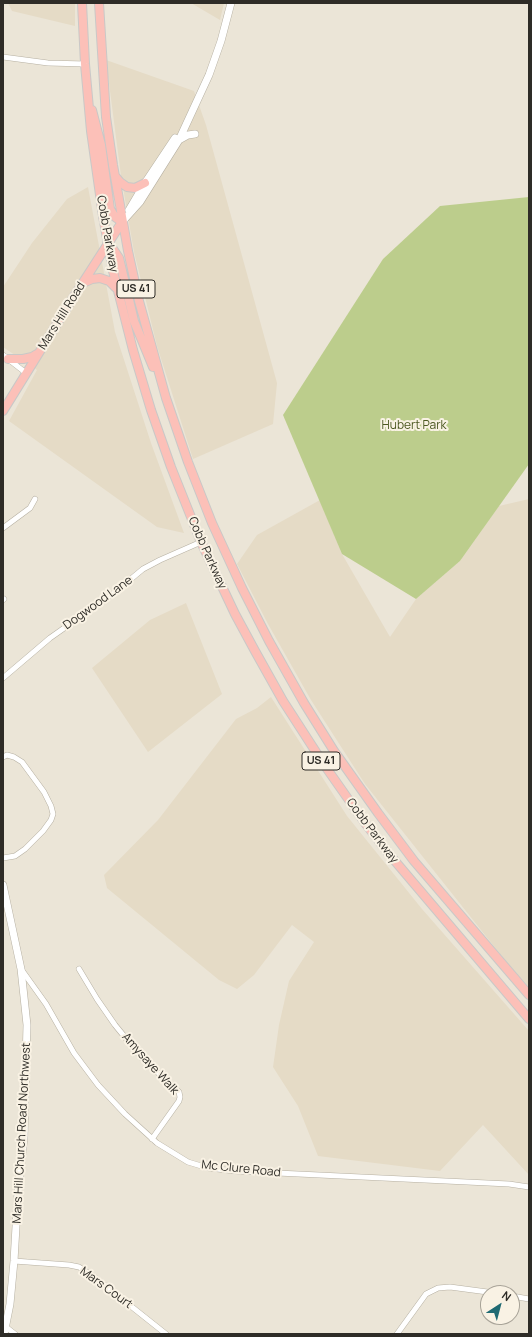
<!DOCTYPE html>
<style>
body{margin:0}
#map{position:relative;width:532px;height:1337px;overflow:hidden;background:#ebe5d7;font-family:Manrope,sans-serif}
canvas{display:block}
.frame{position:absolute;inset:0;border:4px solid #2e2c27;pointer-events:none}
.north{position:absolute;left:480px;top:1285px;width:40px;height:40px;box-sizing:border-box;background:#f9f2e4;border:1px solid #a8a398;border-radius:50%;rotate:36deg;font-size:11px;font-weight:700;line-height:16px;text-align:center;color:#2e2c27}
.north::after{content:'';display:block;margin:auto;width:14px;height:18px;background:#1f6a73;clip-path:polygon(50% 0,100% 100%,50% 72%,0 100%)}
</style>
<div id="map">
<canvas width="532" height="1337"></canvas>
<div class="frame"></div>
<div class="north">N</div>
</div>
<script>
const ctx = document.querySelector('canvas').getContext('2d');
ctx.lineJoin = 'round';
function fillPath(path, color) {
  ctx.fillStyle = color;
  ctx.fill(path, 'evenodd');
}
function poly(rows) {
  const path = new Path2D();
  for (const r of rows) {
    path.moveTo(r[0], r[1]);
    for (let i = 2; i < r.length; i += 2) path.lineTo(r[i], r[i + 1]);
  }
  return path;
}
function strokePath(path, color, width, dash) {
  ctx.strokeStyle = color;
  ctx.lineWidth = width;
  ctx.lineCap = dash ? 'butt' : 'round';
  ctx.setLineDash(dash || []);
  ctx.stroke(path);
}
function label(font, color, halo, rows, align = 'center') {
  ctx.font = font + ' Manrope,sans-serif';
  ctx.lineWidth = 4;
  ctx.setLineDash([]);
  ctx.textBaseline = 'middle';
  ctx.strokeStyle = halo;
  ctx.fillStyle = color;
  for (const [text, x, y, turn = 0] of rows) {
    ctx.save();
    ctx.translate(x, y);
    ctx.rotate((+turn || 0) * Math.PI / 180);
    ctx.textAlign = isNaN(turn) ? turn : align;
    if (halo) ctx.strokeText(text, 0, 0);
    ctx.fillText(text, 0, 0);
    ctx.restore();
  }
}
fillPath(poly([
 [8,3,75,3,75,26,12,11],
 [191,3,224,3,220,20],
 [106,60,194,91,206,125,277,383,273,424,193,459,157,346,134,252,121,176],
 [88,187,115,332,151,443,184,533,157,527,9,421,37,370,3,347,3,287,32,243,67,199],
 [529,499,529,987,508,964,365,784,311,700,268,624,237,564,257,535,320,500,342,554,390,637,416,599,460,561,499,506],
 [186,603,222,694,148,752,92,668,150,620],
 [271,697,347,816,422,909,529,1031,529,1175,483,1125,440,1171,318,1156,298,1106,273,1067,279,1025,289,981,314,942,292,925,254,975,237,989,219,980,107,888,104,875,158,820,236,719,257,708]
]), '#e5dbc6');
fillPath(poly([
 [529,197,529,464,460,561,416,599,342,554,283,415,383,259,440,206]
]), '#bccd8c');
const street = poly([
 [3,57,48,63,85,64],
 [3,355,26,373],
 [3,528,30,508,35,499],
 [3,600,4,599],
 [3,678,50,638,114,593,143,569,160,560,201,542],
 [3,757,7,755,14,757,22,762,44,792,51,806,53,814,51,820,43,831,25,849,15,856,3,858],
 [21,969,46,1004,74,1053,98,1085,125,1114,157,1143,188,1162,208,1168,235,1171,509,1184,529,1187],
 [79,969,97,999,115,1025,142,1058,179,1092,180,1097,179,1101,152,1139],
 [14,1261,69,1265,79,1267,93,1276,166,1334],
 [512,1296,529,1299],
 [6,1327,15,1334],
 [397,1334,426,1294,438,1288,450,1287,495,1293]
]);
const secondary = poly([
 [179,140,188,135,195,134],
 [129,210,145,183,175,138],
 [122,222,140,202,179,140,209,75,221,41,231,3],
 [3,885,21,969,27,1025,24,1137,18,1192,14,1261,10,1304,4,1334]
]);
const primary = poly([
 [82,3,85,64,91,131,103,216,113,271,133,350,151,410,171,467,201,542,235,614,255,651,283,701,325,766,365,823,389,854,529,1019],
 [99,3,106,117,113,165,128,251,139,301,166,398,188,462,212,523,242,588,269,641,304,703,334,751,378,813,414,861,529,995],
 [92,110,101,145,110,209,115,217,122,222],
 [115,176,120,182,127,187,135,188,145,183],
 [107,244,113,249,119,258,134,321,153,367],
 [83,283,92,279,100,278,109,281,116,288],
 [8,359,23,359,32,357,37,354],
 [3,411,71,301,122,222]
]);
strokePath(street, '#b6b0a2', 6);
strokePath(secondary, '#b6b0a2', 8);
strokePath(primary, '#c9c8c7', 10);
strokePath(street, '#fff', 5);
strokePath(secondary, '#fff', 7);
strokePath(primary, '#fcc0b8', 8);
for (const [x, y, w] of [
 [136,289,38],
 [321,761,38]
]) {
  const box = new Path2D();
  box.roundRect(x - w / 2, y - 9, w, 18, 3);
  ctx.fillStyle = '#f9f2e4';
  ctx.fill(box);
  strokePath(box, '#2e2c27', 1);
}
label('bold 11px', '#2e2c27', null, [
 ["US 41",136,289],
 ["US 41",321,761]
]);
label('12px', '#2e2c27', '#f9f2e4', [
 ["Cobb Parkway",107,234,80],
 ["Mars Hill Road",62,316,-58],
 ["Cobb Parkway",207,553,66],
 ["Dogwood Lane",98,603,-36],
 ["Cobb Parkway",372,831,53],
 ["Amysaye Walk",150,1064,48],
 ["Mars Hill Church Road Northwest",22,1133,-87],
 ["Mc Clure Road",241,1169,6],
 ["Mars Court",106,1288,36]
]);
label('12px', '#4c5821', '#f9f2e4', [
 ["Hubert Park",414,426]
]);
</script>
